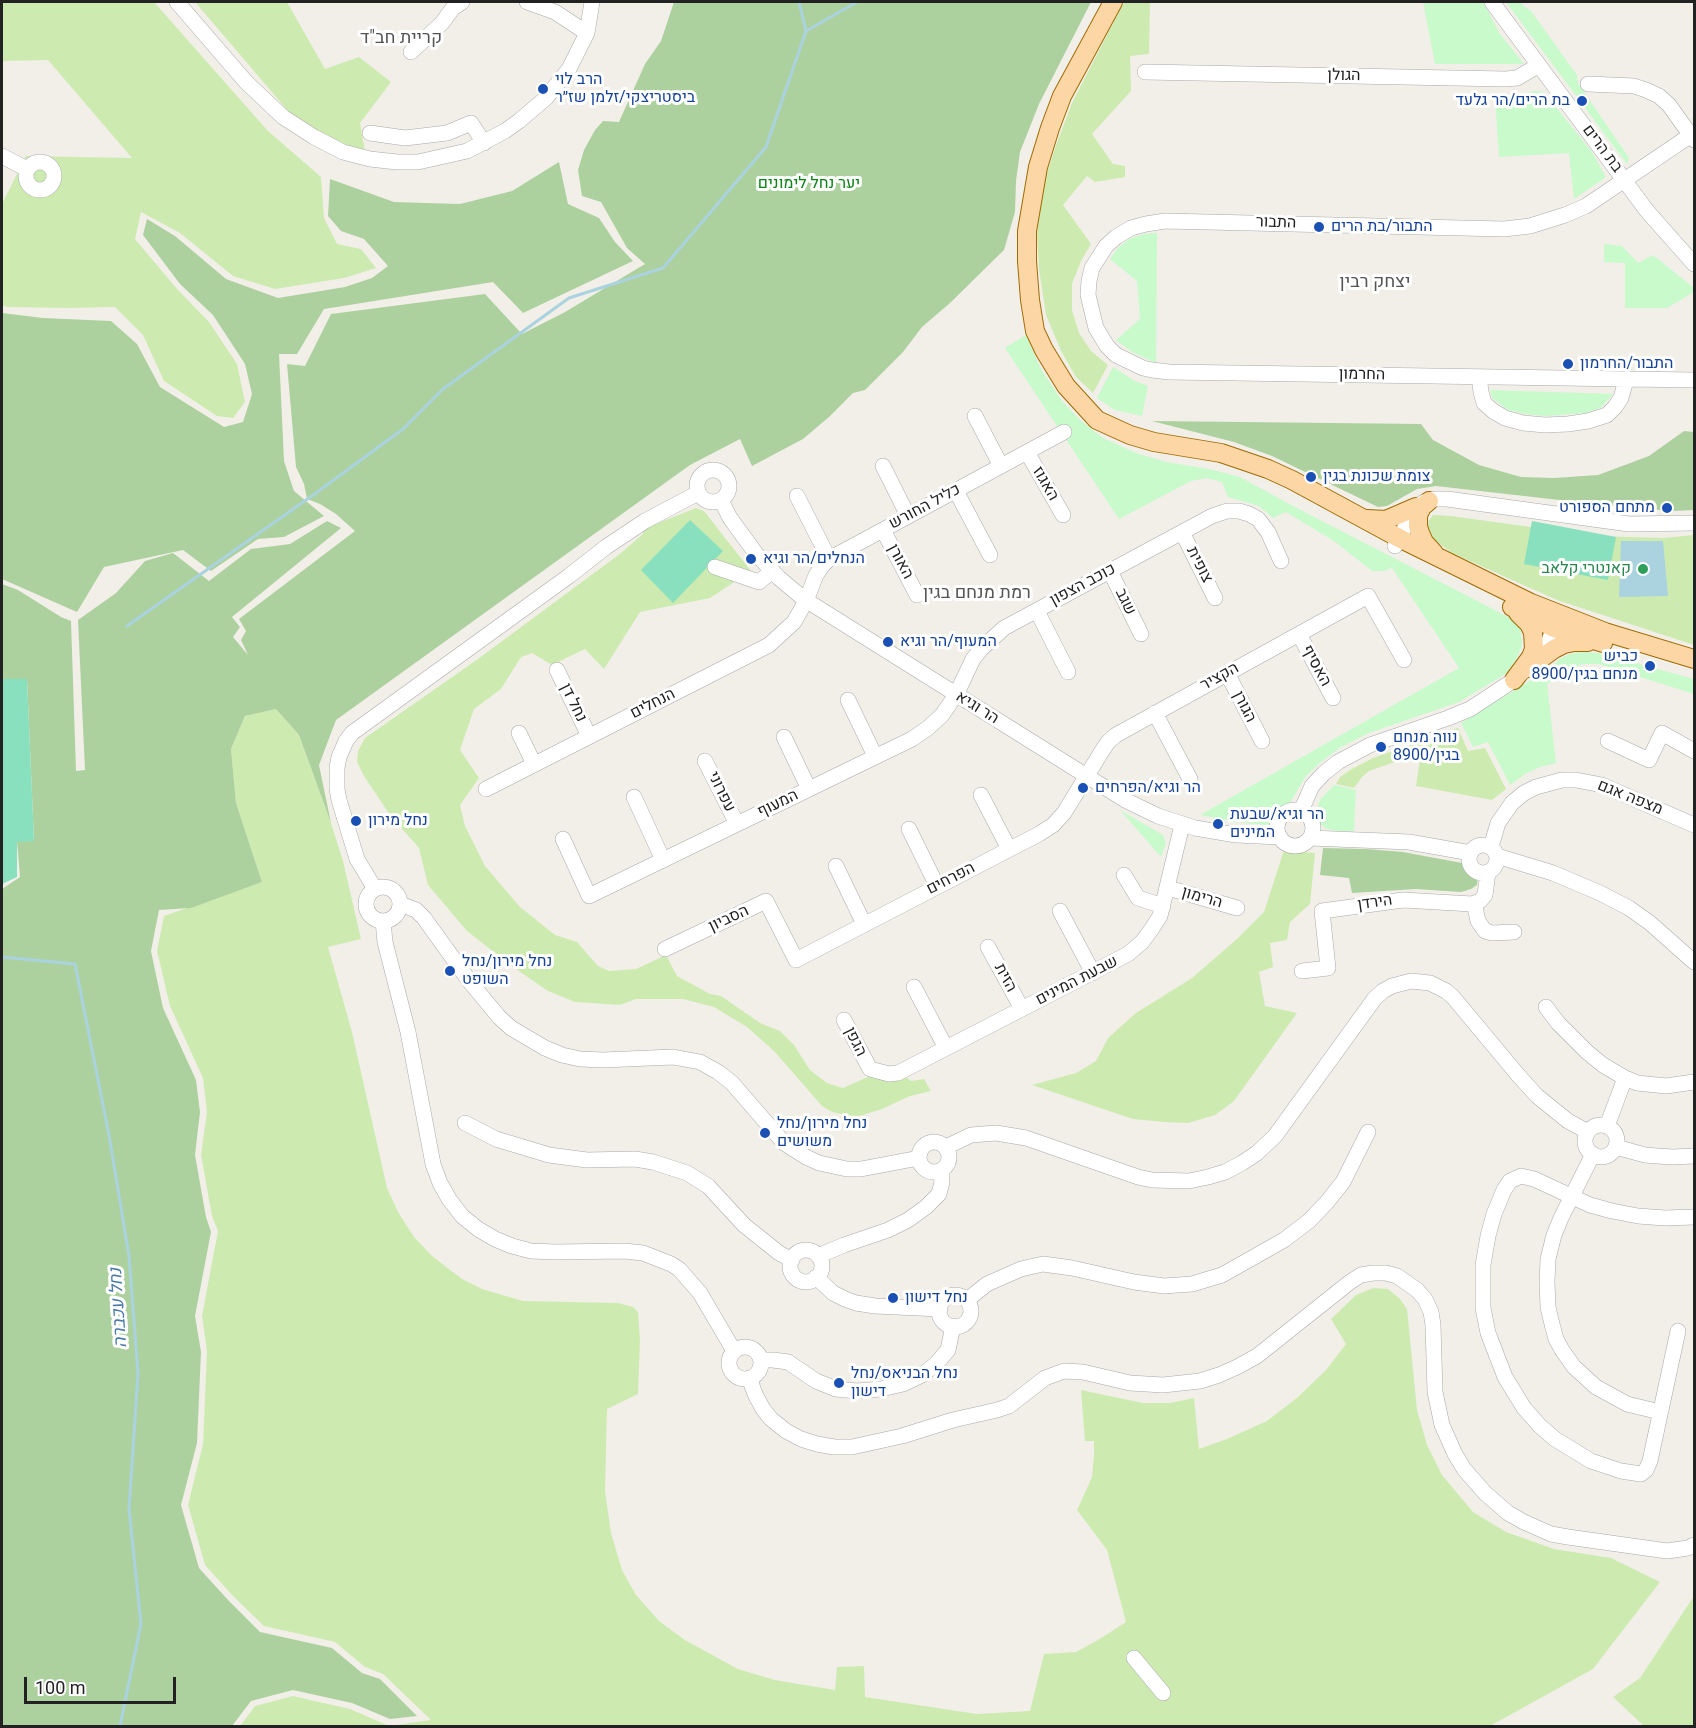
<!DOCTYPE html>
<meta charset="utf-8">
<style>
body{margin:0}
#map{position:relative;width:1696px;height:1728px;overflow:hidden;background:#f2efe9;font-family:Roboto,sans-serif}
canvas{display:block}
.frame{position:absolute;inset:0;border:3px solid #222;pointer-events:none}
.scale{position:absolute;left:24px;top:1677px;width:152px;height:27px;box-sizing:border-box;border:3px solid #222;border-top:0;padding-left:8px;font-size:18px;line-height:21px;white-space:nowrap;color:#222;-webkit-text-stroke:4px #fff;paint-order:stroke}
</style>
<div id="map">
<canvas width="1696" height="1728"></canvas>
<div class="frame"></div>
<div class="scale">100 m</div>
</div>
<script>
const ctx = document.querySelector('canvas').getContext('2d');
ctx.lineJoin = 'round';
function fillPath(path, color) {
  ctx.fillStyle = color;
  ctx.fill(path, 'evenodd');
}
function poly(rows) {
  const path = new Path2D();
  for (const r of rows) {
    if (r.length === 3) {
      path.moveTo(r[0] + r[2], r[1]);
      path.arc(r[0], r[1], r[2], 0, 2 * Math.PI);
      continue;
    }
    path.moveTo(r[0], r[1]);
    for (let i = 2; i < r.length; i += 2) path.lineTo(r[i], r[i + 1]);
  }
  return path;
}
function strokePath(path, color, width, dash) {
  ctx.strokeStyle = color;
  ctx.lineWidth = width;
  ctx.lineCap = dash ? 'butt' : 'round';
  ctx.setLineDash(dash || []);
  ctx.stroke(path);
}
function label(font, color, halo, rows, align = 'center') {
  ctx.font = font + ' Roboto,Heebo,sans-serif';
  ctx.lineWidth = 6;
  ctx.setLineDash([]);
  ctx.textBaseline = 'middle';
  ctx.strokeStyle = halo;
  ctx.fillStyle = color;
  for (const [text, x, y, turn = 0] of rows) {
    ctx.save();
    ctx.translate(x, y);
    ctx.rotate((+turn || 0) * Math.PI / 180);
    ctx.textAlign = isNaN(turn) ? turn : align;
    if (halo) ctx.strokeText(text, 0, 0);
    ctx.fillText(text, 0, 0);
    ctx.restore();
  }
}
fillPath(poly([
 [2,2,154,2,268,131,321,177,324,218,337,244,361,249,376,268,344,278,275,289,233,276,180,233,141,212,135,239,177,289,209,322,237,364,245,402,233,418,217,416,164,381,143,335,115,307,67,308,7,307,2,305,2,204,26,156,132,158,48,60,2,61],
 [195,2,287,2,325,69,359,57,391,82,360,123,367,163,300,125],
 [1124,2,1150,2,1149,54,1130,56,1131,91,1092,134,1113,164,1125,166,1125,177,1095,182,1087,176,1063,205,1091,244,1081,261,1072,284,1072,310,1079,333,1091,351,1108,365,1093,393,1076,377,1061,351,1046,315,1039,269,1037,234,1043,186,1055,148,1072,103],
 [696,508,704,511,751,571,710,598,640,612,604,669,585,649,552,665,532,653,521,657,501,689,474,709,460,750,479,778,460,805,465,826,485,866,520,907,555,935,577,942,598,966,609,971,636,969,666,955,677,976,710,994,721,996,760,1023,780,1031,794,1045,810,1070,827,1083,843,1088,870,1076,897,1079,907,1078,911,1081,924,1079,931,1091,910,1096,882,1109,859,1116,846,1115,832,1112,822,1106,774,1051,747,1027,714,1007,683,999,636,999,620,1005,575,1002,548,991,513,967,467,931,428,885,419,848,390,815,364,776,357,762,358,751,365,738,478,659,621,553,643,534,643,529],
 [1433,515,1451,516,1596,536,1663,538,1694,535,1694,645,1557,600,1452,553,1430,537,1427,531,1427,523],
 [276,709,299,735,331,823,343,861,361,939,328,947,352,1032,387,1188,398,1212,414,1237,432,1256,462,1279,482,1289,523,1301,618,1303,633,1307,638,1312,640,1340,638,1394,607,1409,605,1491,611,1533,622,1570,636,1595,659,1621,685,1640,738,1669,775,1680,835,1690,837,1667,864,1666,865,1697,977,1714,1030,1711,1044,1654,1076,1652,1098,1640,1126,1622,1107,1550,1077,1510,1092,1477,1094,1454,1094,1441,1085,1441,1081,1390,1143,1403,1170,1403,1194,1398,1199,1449,1227,1439,1267,1421,1298,1397,1326,1370,1346,1344,1331,1319,1356,1295,1373,1288,1388,1289,1400,1299,1407,1309,1417,1410,1427,1445,1442,1475,1473,1512,1506,1532,1554,1549,1611,1558,1660,1582,1593,1669,1490,1726,240,1726,255,1706,293,1696,350,1709,389,1726,431,1720,383,1674,365,1667,335,1642,264,1626,234,1597,205,1565,188,1505,203,1444,207,1351,202,1316,218,1231,212,1216,201,1155,207,1112,203,1078,170,1006,157,951,164,916,262,882,236,803,231,749,245,716],
 [1458,728,1468,751,1485,748,1506,789,1492,800,1416,786,1421,753,1369,771,1362,777,1354,788,1336,784,1340,777,1350,770,1373,758],
 [1284,850,1315,853,1310,904,1290,922,1287,940,1270,943,1273,967,1259,972,1265,1006,1297,1013,1234,1101,1215,1115,1188,1123,1165,1122,1133,1119,1032,1085,1076,1073,1096,1061,1108,1038,1136,1013,1192,978,1237,939,1264,912],
 [1694,1596,1694,1726,1644,1726,1613,1697,1640,1678]
]), '#cdebb0');
fillPath(poly([
 [674,2,1091,2,1039,104,1020,152,1016,181,1015,212,1004,250,950,303,922,327,903,352,865,390,853,393,829,417,803,439,752,466,740,439,690,465,336,720,319,765,331,823,299,735,276,709,245,716,231,749,236,803,262,882,191,908,159,910,151,951,163,1008,196,1080,200,1112,195,1155,206,1217,211,1232,195,1316,201,1352,197,1443,181,1505,199,1568,229,1601,260,1632,332,1648,362,1673,380,1679,417,1716,390,1719,352,1703,293,1690,251,1701,232,1726,2,1726,2,889,20,877,17,841,34,841,27,679,2,680,2,584,18,590,61,617,71,621,76,771,85,770,78,620,116,593,145,561,173,553,209,581,251,549,290,544,327,521,341,528,232,617,240,627,233,637,248,655,241,640,246,631,239,619,355,531,336,514,320,504,307,499,304,484,296,467,287,364,305,366,331,314,485,294,522,334,565,312,645,264,627,248,601,202,582,196,578,170,584,150,595,130,603,121,619,122,645,64,661,41],
 [559,162,568,204,599,218,615,242,633,261,523,313,493,282,324,309,297,354,279,354,284,461,294,491,324,516,284,537,258,539,211,571,183,550,104,567,77,612,2,579,2,313,43,318,111,321,137,344,160,387,224,427,243,422,252,394,245,364,213,315,180,284,143,235,147,219,175,236,226,279,278,298,345,287,372,278,388,266,364,239,341,231,328,216,330,179,394,202,460,204,512,191],
 [1152,421,1421,424,1433,440,1479,465,1521,477,1554,478,1598,475,1649,456,1684,431,1694,432,1694,510,1673,511,1621,507,1436,486,1417,489,1387,506,1378,507,1272,456,1234,442],
 [1323,848,1366,849,1403,852,1462,863,1472,868,1478,874,1477,885,1471,889,1461,892,1416,889,1352,893,1349,878,1320,875]
]), '#add19e');
fillPath(poly([
 [1423,2,1483,2,1500,34,1524,64,1435,64],
 [1506,2,1520,2,1525,7,1531,11,1577,75,1578,83,1629,158,1627,164],
 [1534,91,1543,92,1555,106,1592,152,1606,177,1574,199,1569,153,1499,157,1495,98,1525,94],
 [1157,233,1156,363,1132,352,1116,340,1140,319,1137,281,1110,259,1118,248,1129,239,1144,234],
 [1604,244,1622,246,1638,263,1653,255,1694,288,1694,292,1667,308,1625,308,1625,263,1604,262],
 [1026,335,1041,369,1062,401,1079,419,1103,438,1136,453,1166,462,1209,469,1240,477,1291,505,1514,620,1521,631,1522,645,1517,658,1507,673,1459,702,1369,733,1341,747,1322,761,1306,776,1288,806,1275,822,1266,825,1235,822,1200,815,1459,668,1392,568,1384,571,1372,571,1334,541,1286,512,1273,518,1259,506,1228,497,1222,482,1207,478,1191,481,1119,519,1005,348],
 [1113,367,1133,380,1148,386,1142,416,1115,410,1097,398],
 [1490,390,1613,394,1602,407,1586,413,1546,416,1525,414,1508,410,1492,398],
 [1585,652,1599,653,1694,679,1694,694,1599,664,1582,664,1547,684,1556,763,1540,767,1525,774,1510,785,1488,742,1473,747,1461,723,1549,669,1561,658,1573,653],
 [1334,785,1356,790,1354,831,1336,831,1325,828,1317,821,1315,813,1320,800],
 [1120,810,1163,835,1166,843,1161,857]
]), '#c8facc');
fillPath(poly([
 [690,520,723,551,673,603,641,570],
 [1532,521,1616,537,1608,580,1524,564],
 [2,679,27,679,34,841,17,842,17,877,2,884]
]), '#88e0be');
fillPath(poly([
 [1621,541,1663,541,1668,596,1619,597]
]), '#aad3df');
strokePath(poly([
 [806,31,857,2],
 [127,626,316,493,403,429,443,389,569,298,663,268,766,147,806,31,799,2],
 [2,957,75,964,109,1135,129,1256,138,1373,129,1509,141,1624,120,1726]
]), '#aad3df', 3);
const minor = poly([
 [177,2,246,82,283,117,314,137,343,152,370,159,397,162,418,162,467,151,505,131,519,121,546,98,569,69,587,33,592,2],
 [527,2,555,12,587,33],
 [1492,2,1647,211,1694,264],
 [411,52,442,23,453,8,462,2],
 [1145,72,1506,79,1517,78,1539,65],
 [1588,84,1634,86,1646,90,1659,96,1669,105,1694,140],
 [370,133,405,138,447,133,471,123,484,143],
 [1694,133,1586,206,1565,215,1530,226,1504,229,1165,221,1146,224,1131,228,1116,237,1106,246,1092,268,1089,281,1088,295,1096,328,1107,346,1116,355,1143,368,1152,370,1169,372,1694,380],
 [2,156,27,169],
 [40,176,14],
 [1479,377,1481,392,1484,403,1493,411,1505,418,1523,423,1545,425,1568,424,1588,421,1607,415,1615,407,1621,398,1626,380],
 [975,416,1001,466],
 [1027,452,1063,515],
 [883,466,908,516],
 [713,486,16],
 [956,491,990,555],
 [797,496,829,559],
 [721,500,730,518,757,555,779,578,804,599,1125,800,1158,816,1195,828,1236,835,1280,837],
 [883,530,917,595],
 [1182,532,1215,598],
 [1395,546,1416,507,1424,502,1434,499,1447,499,1629,524,1694,523],
 [715,567,759,582,772,571],
 [1110,571,1141,634],
 [1037,611,1068,672],
 [1299,634,1333,698],
 [557,670,589,736],
 [1227,673,1262,741],
 [848,700,875,756],
 [1155,713,1190,779],
 [519,733,534,764],
 [784,737,809,789],
 [1608,741,1649,760,1662,733,1694,751],
 [705,761,737,824],
 [486,789,769,645,794,622,806,601,816,575,823,565,829,559,1064,432],
 [981,795,1009,849],
 [634,797,663,860],
 [1295,828,18],
 [1301,811,1312,786,1324,773,1338,762,1370,745,1448,718,1470,709,1514,680,1539,656,1549,641,1557,617],
 [909,829,937,886],
 [1310,838,1409,842,1471,853],
 [563,839,589,896,912,739,928,728,942,715,956,695,973,659,981,649,1004,628,1212,516,1227,511,1239,511,1249,514,1258,519,1268,532,1281,561],
 [1483,859,14],
 [1491,847,1498,823,1512,803,1524,793,1536,787,1562,780,1576,780,1602,785,1694,825],
 [1497,856,1553,873,1600,893,1629,908,1650,923,1694,962],
 [836,866,864,924],
 [1124,875,1138,898,1163,906],
 [383,904,17],
 [1168,888,1237,908],
 [375,889,357,859,339,800,337,789,337,768,339,757,346,741,352,733,569,576,606,547,645,521,698,493],
 [1474,903,1478,921,1485,931,1492,933,1514,932],
 [400,904,416,910,424,918,470,982,499,1017,511,1028,545,1048,562,1055,580,1059,603,1060,673,1057,700,1062,718,1072,732,1083,784,1143,806,1157,819,1163,847,1169,861,1169,919,1158],
 [1060,911,1093,973],
 [383,921,385,942,408,1032,433,1164,440,1183,449,1199,462,1216,478,1229,495,1239,512,1246,531,1251,555,1252,624,1251,643,1253,671,1264,679,1269,700,1293,734,1351],
 [988,947,1022,1009],
 [665,949,766,901,796,960,1039,834,1053,825,1064,813,1102,751,1108,742,1116,735,1368,596,1404,660],
 [1302,971,1328,968,1322,911,1403,900,1472,904,1480,901,1485,895,1488,872],
 [914,987,946,1048],
 [1546,1007,1558,1023,1587,1052,1603,1065,1625,1078,1637,1083,1666,1086,1694,1082],
 [844,1020,870,1069,889,1074,898,1073,1128,954,1142,942,1151,930,1160,916,1182,825],
 [465,1123,496,1139,549,1155,587,1160,635,1159,653,1162,687,1173,708,1186,744,1225,779,1253,792,1260],
 [1601,1141,16],
 [1607,1126,1625,1078],
 [934,1157,15],
 [946,1147,971,1135,996,1133,1026,1138,1138,1177,1152,1180,1189,1181,1208,1177,1225,1172,1242,1163,1257,1153,1275,1136,1375,998,1383,991,1392,986,1411,981,1430,983,1446,991,1453,997,1518,1075,1537,1096,1568,1121,1588,1132],
 [1616,1147,1645,1155,1657,1156,1673,1157,1694,1156],
 [1593,1154,1561,1218,1554,1235,1548,1259,1547,1282,1548,1307,1552,1324,1556,1339,1562,1350,1574,1367,1596,1387,1627,1404,1660,1412],
 [806,1266,16],
 [818,1256,844,1245,888,1230,908,1220,926,1207,939,1194,942,1182,941,1171],
 [816,1277,833,1293,845,1299,856,1303,875,1306,940,1309],
 [955,1311,16],
 [967,1300,987,1284,1021,1269,1043,1264,1072,1268,1134,1282,1164,1286,1192,1284,1222,1275,1284,1240,1309,1221,1327,1202,1343,1182,1368,1132],
 [1678,1331,1650,1461,1646,1470,1641,1474,1621,1471,1591,1461,1555,1439,1540,1426,1524,1408,1505,1377,1488,1333,1483,1308,1483,1265,1488,1236,1494,1214,1504,1190,1510,1181,1521,1176,1534,1179,1590,1205,1612,1211,1638,1216,1665,1218,1694,1217],
 [745,1363,16],
 [761,1360,773,1360,788,1362,816,1381,836,1389,857,1391,881,1389,903,1384,922,1375,936,1364,948,1350,953,1326],
 [749,1378,756,1396,763,1409,771,1419,786,1431,801,1439,817,1444,834,1447,852,1447,902,1436,953,1420,997,1410,1009,1406,1045,1378,1064,1371,1083,1372,1130,1383,1163,1385,1200,1381,1219,1375,1237,1367,1257,1356,1350,1282,1361,1275,1373,1273,1386,1273,1397,1276,1417,1290,1425,1299,1431,1312,1433,1325,1435,1392,1442,1425,1455,1454,1464,1469,1485,1493,1508,1513,1524,1522,1551,1534,1568,1537,1667,1551,1688,1548,1694,1545],
 [1134,1658,1163,1693]
]);
const major = poly([
 [1113,2,1062,96,1050,128,1038,167,1027,231,1027,261,1030,300,1035,331,1044,350,1066,386,1097,420,1130,435,1154,442,1221,453,1268,469,1292,480,1399,538,1531,603,1605,632,1694,659],
 [1429,501,1422,507,1418,515,1418,526,1420,533,1424,542,1434,553],
 [1367,519,1386,520,1416,507],
 [1512,607,1554,628,1603,643],
 [1528,668,1554,649,1564,644,1574,642,1588,642],
 [1514,680,1531,657,1534,649,1533,632,1529,624,1518,613]
]);
strokePath(minor, '#a9a9a9', 16);
strokePath(major, '#a06b00', 20);
strokePath(minor, '#fff', 15);
strokePath(major, '#fcd6a4', 18);
for (const [x, y, r, color] of [
 [543,89,6,"#1a4fb4"],
 [1582,101,6,"#1a4fb4"],
 [1319,227,6,"#1a4fb4"],
 [1568,364,6,"#1a4fb4"],
 [1311,477,6,"#1a4fb4"],
 [1667,508,6,"#1a4fb4"],
 [751,559,6,"#1a4fb4"],
 [1643,569,6,"#2e9e5b"],
 [888,642,6,"#1a4fb4"],
 [1650,666,6,"#1a4fb4"],
 [1381,747,6,"#1a4fb4"],
 [1083,788,6,"#1a4fb4"],
 [356,821,6,"#1a4fb4"],
 [1218,824,6,"#1a4fb4"],
 [450,971,6,"#1a4fb4"],
 [765,1133,6,"#1a4fb4"],
 [893,1298,6,"#1a4fb4"],
 [839,1383,6,"#1a4fb4"]
]) {
  const dot = new Path2D();
  dot.arc(x, y, r, 0, 2 * Math.PI);
  ctx.fillStyle = color;
  ctx.fill(dot);
  strokePath(dot, '#fff', 2);
}
label('16px', '#222', '#fff', [
 ["הגולן",1344,76,1],
 ["בת הרים",1602,149,53],
 ["התבור",1276,223,2],
 ["החרמון",1362,375,1],
 ["האגוז",1045,484,60],
 ["כליל החורש",925,507,-28],
 ["האורן",900,562,62],
 ["צופית",1199,565,63],
 ["כוכב הצפון",1083,585,-28],
 ["שגב",1125,602,64],
 ["האסיף",1316,666,62],
 ["הקציר",1220,677,-29],
 ["נחל דן",573,703,64],
 ["הנחלים",653,704,-27],
 ["הגורן",1244,707,63],
 ["הר וגיא",977,708,32],
 ["עפרוני",721,792,64],
 ["מצפה אגם",1630,798,22],
 ["המעוף",778,804,-26],
 ["הפרחים",951,879,-27],
 ["הרימון",1202,898,16],
 ["הירדן",1375,903,-8],
 ["הסביון",729,919,-25],
 ["הזית",1005,978,62],
 ["שבעת המינים",1077,981,-27],
 ["הגפן",855,1042,64]
]);
label('16px', '#164399', '#fff', [
 ["הרב לוי",555,80],
 ["ביסטריצקי/זלמן שז״ר",555,98],
 ["בת הרים/הר גלעד",1570,101,"right"],
 ["התבור/בת הרים",1331,227],
 ["התבור/החרמון",1580,364],
 ["צומת שכונת בגין",1323,477],
 ["מתחם הספורט",1655,508,"right"],
 ["הנחלים/הר וגיא",763,559],
 ["המעוף/הר וגיא",900,642],
 ["כביש",1638,657,"right"],
 ["8900/מנחם בגין",1638,675,"right"],
 ["נווה מנחם",1393,738],
 ["בגין/8900",1393,756],
 ["הר וגיא/הפרחים",1095,788],
 ["הר וגיא/שבעת",1230,815],
 ["המינים",1230,833],
 ["נחל מירון",368,821],
 ["נחל מירון/נחל",462,962],
 ["השופט",462,980],
 ["נחל מירון/נחל",777,1124],
 ["משושים",777,1142],
 ["נחל דישון",905,1298],
 ["נחל הבניאס/נחל",851,1374],
 ["דישון",851,1392]
], 'left');
label('16px', '#0c8416', '#fff', [
 ["יער נחל לימונים",809,184]
]);
label('16px', '#27864d', '#fff', [
 ["קאנטרי קלאב",1631,569]
], 'right');
label('18px', '#555', '#fff', [
 ["קריית חב\"ד",401,38],
 ["יצחק רבין",1375,282],
 ["רמת מנחם בגין",977,593]
]);
label('italic 18px', '#4a7aab', '#fff', [
 ["נחל עכברה",119,1308,-94]
]);
</script>
